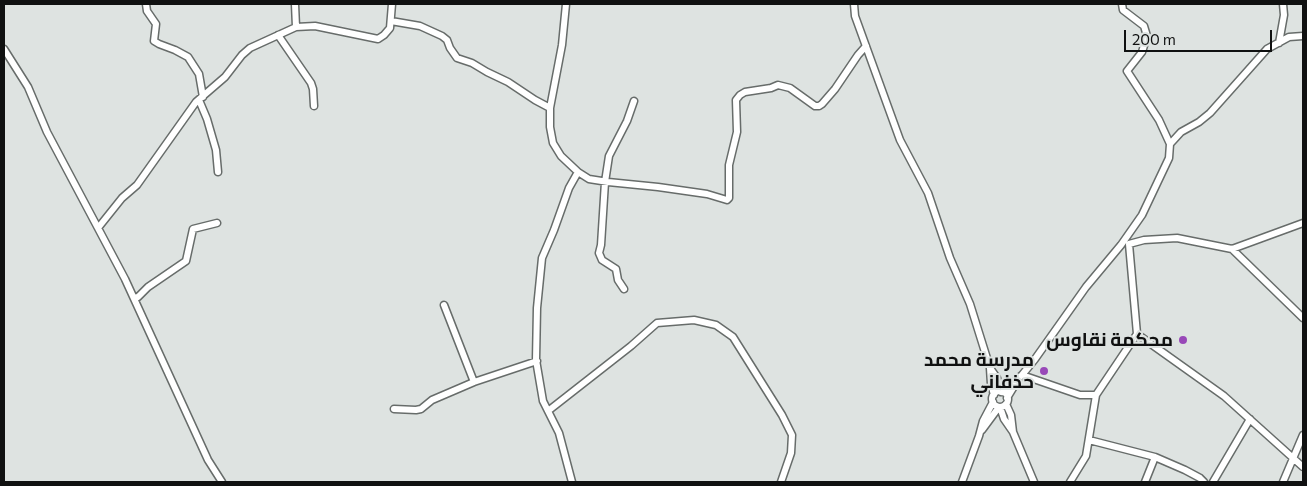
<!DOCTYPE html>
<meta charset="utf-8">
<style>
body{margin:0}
#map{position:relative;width:1307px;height:486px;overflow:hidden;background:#dee3e1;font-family:Commissioner,sans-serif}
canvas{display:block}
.frame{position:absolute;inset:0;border:5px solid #101111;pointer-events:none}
.scale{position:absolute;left:1124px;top:30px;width:148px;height:22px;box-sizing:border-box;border:2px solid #101111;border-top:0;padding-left:6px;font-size:15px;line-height:18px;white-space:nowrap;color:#101111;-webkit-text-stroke:4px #dee3e1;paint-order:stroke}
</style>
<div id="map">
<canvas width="1307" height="486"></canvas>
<div class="frame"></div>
<div class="scale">200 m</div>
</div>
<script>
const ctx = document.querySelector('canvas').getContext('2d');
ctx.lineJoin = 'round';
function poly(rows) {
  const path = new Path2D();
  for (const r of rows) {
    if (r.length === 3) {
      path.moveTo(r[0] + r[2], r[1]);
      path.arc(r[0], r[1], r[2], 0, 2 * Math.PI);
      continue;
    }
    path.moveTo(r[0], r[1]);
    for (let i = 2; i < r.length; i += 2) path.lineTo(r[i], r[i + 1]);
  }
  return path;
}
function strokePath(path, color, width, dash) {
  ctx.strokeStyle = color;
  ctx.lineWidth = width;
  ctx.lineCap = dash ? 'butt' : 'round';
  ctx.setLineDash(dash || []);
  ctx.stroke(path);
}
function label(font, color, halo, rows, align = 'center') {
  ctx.font = font + ' Commissioner,Cairo,sans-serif';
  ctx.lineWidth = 4;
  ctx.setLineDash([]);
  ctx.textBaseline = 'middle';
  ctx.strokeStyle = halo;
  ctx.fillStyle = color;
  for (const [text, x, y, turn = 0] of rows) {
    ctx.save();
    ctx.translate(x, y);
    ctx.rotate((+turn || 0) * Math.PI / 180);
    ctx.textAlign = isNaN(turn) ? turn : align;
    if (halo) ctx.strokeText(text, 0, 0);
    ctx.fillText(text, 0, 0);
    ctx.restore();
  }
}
const minor = poly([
 [146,4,147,11,156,24,154,41,159,44,175,50,188,57,199,74,203,97],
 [295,4,296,27],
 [566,4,562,45,550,108,550,127,553,143,561,156,578,172,589,179,608,182,658,187,707,194,727,200,729,198,729,165,737,132,736,100,740,95,745,92,771,88,778,85,790,88,815,106,819,106,822,104,835,89,858,55,866,46],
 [854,4,855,16,900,140,928,193,950,258,970,304,990,368,997,378,1001,392],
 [1122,4,1123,10,1144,26,1147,36,1142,52,1127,71,1159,120,1170,144],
 [391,21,420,26,442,36,447,40,450,48,457,58,472,63,487,72,508,82,535,100,550,108],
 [278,35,311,83,313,89,314,106],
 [1279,43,1284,15,1283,4],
 [4,49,28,87,47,132,125,279,208,460,222,482],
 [199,100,207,119,216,150,218,172],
 [1303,223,1232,249,1177,238,1144,240,1129,244,1137,334,1224,396,1303,467],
 [98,228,122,198,137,185,196,102,225,77,242,55,250,48,296,27,315,26,378,39,384,35,390,28,392,4],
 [1232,249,1303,318],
 [624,289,618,280,616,269,602,260,599,253,601,245,605,182,609,156,627,121,634,101],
 [134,298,138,297,148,287,186,261,193,229,217,223],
 [444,305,474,382],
 [990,368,991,384,994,395],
 [1022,375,1080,395,1096,395,1137,334],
 [1000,399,8],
 [1002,392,1022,375,1035,359,1086,287,1121,245,1142,215,1169,158,1170,144,1181,132,1199,122,1210,113,1267,49,1289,37,1303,36],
 [1007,398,1018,380],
 [1006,404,1011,415,1013,432],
 [1000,407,1004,419,1013,432,1034,482],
 [394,409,416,410,421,409,432,400,474,382,537,361],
 [548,411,631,346,657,323,694,320,716,325,733,337,782,415,792,435,791,453,781,482],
 [982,430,999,407],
 [1089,440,1155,457,1185,470,1200,478,1204,482],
 [572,482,559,433,543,401,536,360,537,308,542,258,554,230,569,188,578,172],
 [962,482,979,436,983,421,993,402],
 [1070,482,1086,456,1096,395],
 [1145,482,1155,457],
 [1213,482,1250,419],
 [1283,482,1303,435]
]);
strokePath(minor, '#676c6a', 9);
strokePath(minor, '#fff', 6);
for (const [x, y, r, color] of [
 [1183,340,5,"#9848b8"],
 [1044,371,5,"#9848b8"]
]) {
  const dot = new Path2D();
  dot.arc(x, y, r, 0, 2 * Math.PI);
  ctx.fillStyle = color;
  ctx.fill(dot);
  strokePath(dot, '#dee3e1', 2);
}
label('bold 19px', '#101111', '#dee3e1', [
 ["محكمة نقاوس",1173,340],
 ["مدرسة محمد",1034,360],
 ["حذفاني",1034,382]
], 'right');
</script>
